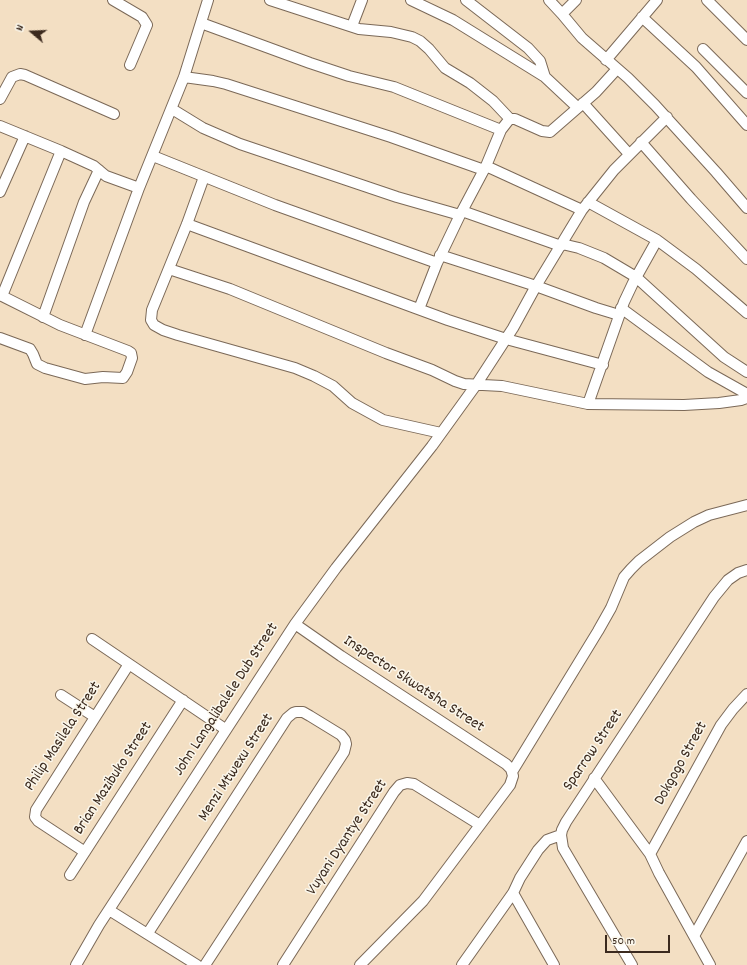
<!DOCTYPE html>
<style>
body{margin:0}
#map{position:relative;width:747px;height:965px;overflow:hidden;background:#f3dfc3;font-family:Dekko,sans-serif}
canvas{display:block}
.north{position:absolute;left:12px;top:12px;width:40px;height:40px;-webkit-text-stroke:3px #fbf7ec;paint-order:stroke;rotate:289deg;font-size:11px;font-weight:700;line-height:16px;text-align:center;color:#3b2a1e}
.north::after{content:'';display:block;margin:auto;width:14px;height:18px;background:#3b2a1e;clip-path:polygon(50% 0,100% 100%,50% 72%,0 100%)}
.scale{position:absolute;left:605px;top:935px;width:65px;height:18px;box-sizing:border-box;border:2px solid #3b2a1e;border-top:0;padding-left:5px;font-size:12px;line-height:14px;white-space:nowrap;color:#3b2a1e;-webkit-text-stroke:3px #fbf7ec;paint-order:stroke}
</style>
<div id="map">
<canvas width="747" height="965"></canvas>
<div class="north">N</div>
<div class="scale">50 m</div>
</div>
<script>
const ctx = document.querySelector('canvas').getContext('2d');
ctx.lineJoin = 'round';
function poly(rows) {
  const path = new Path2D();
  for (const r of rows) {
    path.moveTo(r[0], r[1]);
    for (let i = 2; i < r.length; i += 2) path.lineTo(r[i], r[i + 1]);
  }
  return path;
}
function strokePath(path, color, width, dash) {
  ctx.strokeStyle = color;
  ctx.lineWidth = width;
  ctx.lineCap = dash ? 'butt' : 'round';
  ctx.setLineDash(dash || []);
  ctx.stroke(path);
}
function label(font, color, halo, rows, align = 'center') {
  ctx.font = font + ' Dekko,sans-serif';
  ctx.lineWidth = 3;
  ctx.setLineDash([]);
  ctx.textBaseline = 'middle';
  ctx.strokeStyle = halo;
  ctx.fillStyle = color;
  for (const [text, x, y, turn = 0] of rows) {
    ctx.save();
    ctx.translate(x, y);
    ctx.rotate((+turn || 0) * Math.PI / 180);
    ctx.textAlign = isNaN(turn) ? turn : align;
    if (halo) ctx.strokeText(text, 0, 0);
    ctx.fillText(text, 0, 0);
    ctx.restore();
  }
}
const minor = poly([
 [113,0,142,17,147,25,130,65],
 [270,0,359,29,391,32,412,37,420,41,429,49,445,68,470,83,493,101,510,119],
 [411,0,453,20,545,77,577,107],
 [466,0,528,48,540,61,545,77],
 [549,0,562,14,582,38,628,78,655,105,716,172,747,208],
 [707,0,747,40],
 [562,14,576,0],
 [642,17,696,67,747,125],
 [201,23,310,63,349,76,394,87,501,130],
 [352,26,362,0],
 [703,49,747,93],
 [606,60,657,0],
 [184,77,213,81,226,84,391,137,484,170],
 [0,99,12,77,20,74,25,75,114,114],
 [583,103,629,154],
 [172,109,203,128,240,144,397,197,460,215],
 [0,126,61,151,94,166,106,176,139,188],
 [641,142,691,199,747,259],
 [153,156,275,205,437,263,419,309],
 [486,166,582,210],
 [204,177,187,224,152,310,151,320,154,325,163,330,178,335,295,368,314,376,333,386,352,403,383,420,441,433],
 [0,192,25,136],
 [588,202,657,240,696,269,747,313],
 [462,211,561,246],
 [187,224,448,320,506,339,603,365],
 [562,244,579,248,604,258,636,277,724,357,747,372],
 [440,255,536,286,596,308,619,315],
 [437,263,460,215,486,166,501,130,508,121,510,119,515,119,542,131,550,132,596,92,617,69],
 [169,269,230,289,386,353,432,370,455,381,464,384,502,386,588,404,684,405,719,403,741,400,747,398],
 [0,295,60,325,128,351,131,353,132,358,127,372,123,378,103,377,85,379,45,368,37,364,33,354,30,349,0,338],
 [2,296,61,151],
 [621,308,708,372,747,394],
 [43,317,84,202,99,170],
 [85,335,139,188,184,77,208,0],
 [588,404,624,302,633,283,657,240],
 [295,624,341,656,506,764,511,769,513,776,510,785,423,901,360,965],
 [92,639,225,729],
 [61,695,95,717],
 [512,772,598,631,611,608,624,577,631,569,639,561,670,537,694,522,709,515,747,505],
 [594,778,650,854],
 [85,852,38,821,35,817,36,810,129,664],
 [70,875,183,700],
 [513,893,554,965],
 [109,910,197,965],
 [148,933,287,718,293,713,296,712,303,712,310,716,341,735,345,740,346,744,344,752,205,965],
 [694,936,747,841],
 [76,965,99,925,295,624,336,568,432,446,476,385,513,328,536,286,582,210,614,170,667,117],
 [283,965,394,792,400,785,407,783,414,784,480,825],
 [462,965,513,893,520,878,538,850,547,840,561,835],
 [632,965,563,848,561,835,562,830,566,822,714,597,728,580,738,573,747,570],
 [710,965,659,873,650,854,721,725,733,709,747,694]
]);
strokePath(minor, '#7b6958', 12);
strokePath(minor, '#fff', 10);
label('16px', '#3b2a1e', '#fbf7ec', [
 ["Inspector Skwatsha Street",413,685,33],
 ["John Langalibalele Dub Street",227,700,-57],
 ["Philip Masilela Street",64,737,-57],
 ["Sparrow Street",594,751,-56],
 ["Dokgogo Street",682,764,-61],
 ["Menzi Mtwexu Street",237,768,-57],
 ["Brian Mazibuko Street",114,779,-57],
 ["Vuyani Dyantye Street",348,838,-57]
]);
</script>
